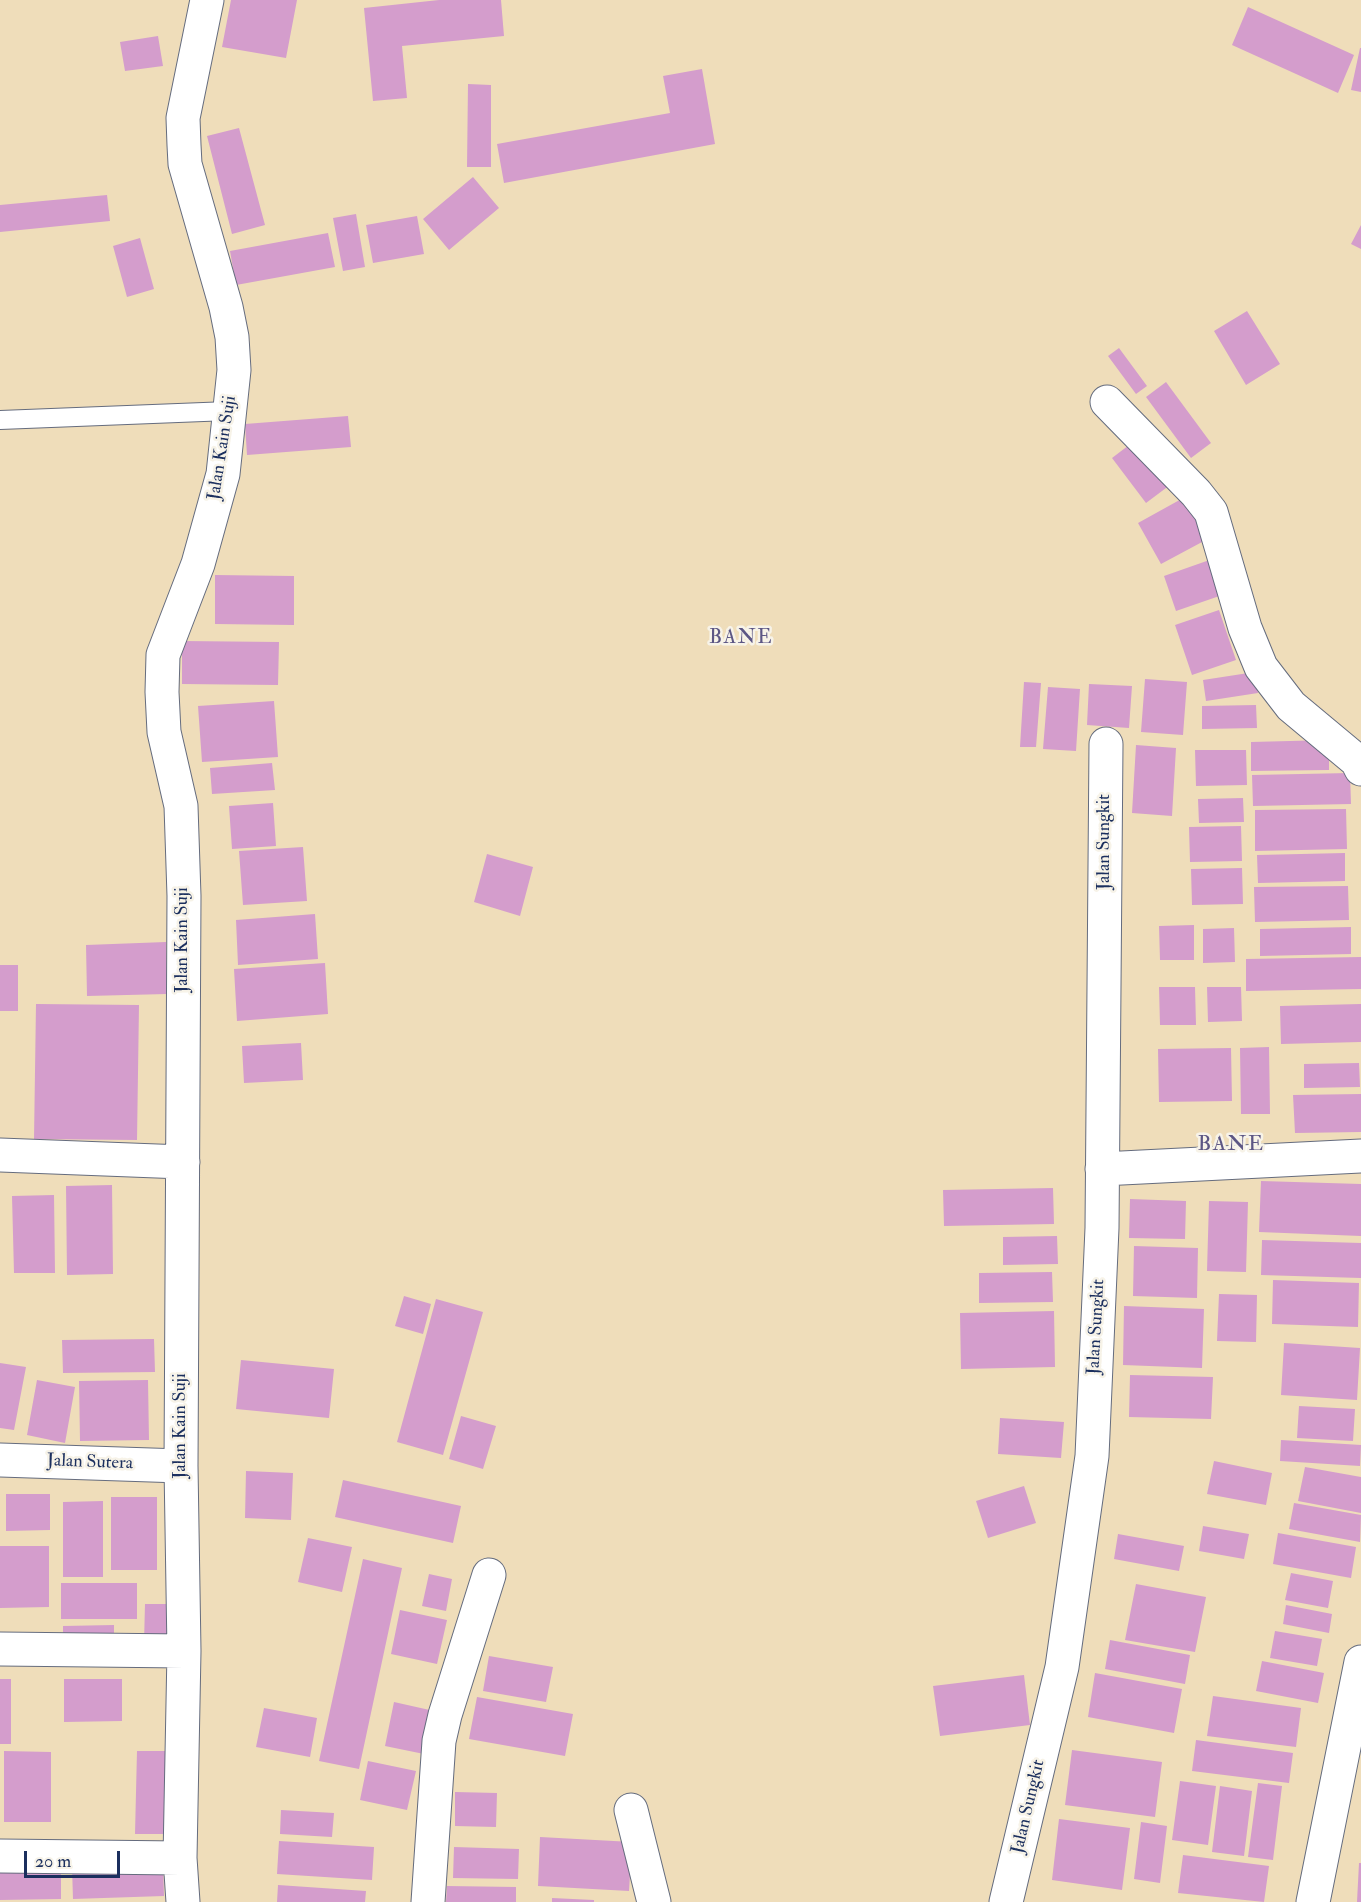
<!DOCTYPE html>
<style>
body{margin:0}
#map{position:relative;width:1361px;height:1902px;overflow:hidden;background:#efddba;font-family:"IM FELL Double Pica",serif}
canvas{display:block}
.scale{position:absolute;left:24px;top:1851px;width:96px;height:27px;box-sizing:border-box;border:3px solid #1b2f5e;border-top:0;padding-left:8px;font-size:18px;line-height:21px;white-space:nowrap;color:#1b2f5e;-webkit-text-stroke:4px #f7f3e8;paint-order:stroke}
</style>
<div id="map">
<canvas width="1361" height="1902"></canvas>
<div class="scale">20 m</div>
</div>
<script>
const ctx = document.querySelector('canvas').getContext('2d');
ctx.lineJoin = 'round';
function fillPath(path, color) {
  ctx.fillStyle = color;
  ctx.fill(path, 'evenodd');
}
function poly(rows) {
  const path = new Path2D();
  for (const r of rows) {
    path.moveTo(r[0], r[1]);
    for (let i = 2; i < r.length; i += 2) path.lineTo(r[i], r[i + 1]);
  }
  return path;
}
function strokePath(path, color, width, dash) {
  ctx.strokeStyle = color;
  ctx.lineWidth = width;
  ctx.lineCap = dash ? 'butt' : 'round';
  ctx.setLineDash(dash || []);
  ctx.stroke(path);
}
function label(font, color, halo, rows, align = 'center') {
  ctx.font = font + ' "IM FELL Double Pica",serif';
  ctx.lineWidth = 5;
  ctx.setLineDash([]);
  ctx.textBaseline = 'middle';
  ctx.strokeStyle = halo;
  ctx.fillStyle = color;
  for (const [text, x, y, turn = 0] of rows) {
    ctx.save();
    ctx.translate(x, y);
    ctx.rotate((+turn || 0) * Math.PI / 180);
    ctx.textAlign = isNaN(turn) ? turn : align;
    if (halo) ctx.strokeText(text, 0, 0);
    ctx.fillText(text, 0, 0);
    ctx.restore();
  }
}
fillPath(poly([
 [231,0,297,0,286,58,222,47],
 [439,0,501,0,504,36,402,46,407,98,373,101,364,8],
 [1248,7,1354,55,1338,93,1232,45],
 [158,36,163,66,125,71,120,42],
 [1360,48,1361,48,1361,92,1351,90],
 [702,69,715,144,504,183,497,144,670,113,663,76],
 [468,84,491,85,491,167,467,167],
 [239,128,265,225,232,234,207,136],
 [473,177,499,208,449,250,423,219],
 [107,195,110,221,0,232,0,205],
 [356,214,365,267,343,271,333,218],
 [417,216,424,254,373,263,366,225],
 [1361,225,1361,249,1351,244],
 [328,233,335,267,236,285,230,251],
 [140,238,154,289,127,297,113,246],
 [1247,311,1280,364,1246,385,1214,331],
 [1119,348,1147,386,1136,394,1108,356],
 [1166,382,1211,443,1191,458,1146,397],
 [348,416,351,447,247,455,245,424],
 [1137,439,1170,485,1146,503,1112,458],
 [1194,492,1217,534,1161,564,1138,523],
 [1218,557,1231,592,1176,611,1164,576],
 [215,575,294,576,294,625,215,624],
 [1219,610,1236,660,1192,675,1175,625],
 [182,641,279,642,278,685,182,684],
 [1255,672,1258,693,1206,701,1203,680],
 [1145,679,1187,682,1183,735,1141,732],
 [1024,682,1041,683,1036,747,1020,747],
 [1089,684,1132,686,1129,728,1087,725],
 [1048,687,1080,689,1076,751,1043,749],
 [274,701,278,757,202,762,198,706],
 [1256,705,1257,728,1202,729,1202,706],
 [1329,740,1329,770,1251,771,1251,742],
 [1136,745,1176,748,1172,816,1132,813],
 [1195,750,1246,750,1247,785,1196,786],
 [272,763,275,790,212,794,210,768],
 [1350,773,1351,804,1253,806,1252,775],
 [1243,798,1244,822,1199,823,1198,799],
 [273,803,276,846,232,849,229,806],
 [1346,809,1347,849,1255,851,1255,810],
 [1241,826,1242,861,1190,862,1189,827],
 [303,847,307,901,243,905,239,851],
 [1345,853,1345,881,1258,883,1257,855],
 [487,854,533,867,520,916,474,902],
 [1242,868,1243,904,1192,905,1191,869],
 [1348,886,1349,920,1255,922,1254,887],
 [315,914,318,959,238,965,236,920],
 [1194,925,1194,960,1160,960,1159,926],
 [1351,927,1351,954,1260,956,1260,929],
 [1234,928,1235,962,1203,963,1203,929],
 [166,942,167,994,87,996,86,945],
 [1361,957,1361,989,1246,991,1246,959],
 [325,963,328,1014,237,1021,234,969],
 [0,965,18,965,18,1011,0,1011],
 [1159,987,1195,987,1196,1025,1160,1025],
 [1207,987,1241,987,1242,1021,1208,1022],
 [36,1004,139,1005,137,1140,34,1139],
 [1361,1004,1361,1042,1281,1044,1280,1006],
 [301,1043,303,1080,244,1083,242,1046],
 [1269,1047,1270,1114,1241,1114,1240,1048],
 [1231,1048,1232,1101,1159,1102,1158,1049],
 [1359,1063,1360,1087,1304,1088,1304,1064],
 [1361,1094,1361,1132,1295,1133,1293,1095],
 [1261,1181,1361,1184,1361,1236,1259,1232],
 [112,1185,113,1274,67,1275,66,1186],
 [1053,1188,1054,1224,944,1226,943,1190],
 [54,1195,55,1273,14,1273,12,1196],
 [1130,1199,1186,1201,1185,1239,1129,1238],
 [1209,1201,1248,1202,1246,1272,1207,1271],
 [1057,1236,1058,1264,1003,1265,1003,1237],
 [1262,1240,1361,1243,1361,1278,1261,1275],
 [1134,1246,1198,1248,1197,1298,1133,1296],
 [1052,1272,1053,1302,979,1303,979,1273],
 [1273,1280,1359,1283,1358,1327,1272,1324],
 [1219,1294,1257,1295,1256,1342,1217,1341],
 [404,1296,431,1304,423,1334,395,1326],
 [436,1299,483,1312,443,1455,397,1442],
 [1124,1306,1204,1309,1202,1368,1123,1365],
 [1054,1311,1055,1367,961,1369,960,1313],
 [154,1339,155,1372,63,1373,62,1340],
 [1284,1343,1360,1348,1357,1400,1281,1395],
 [241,1360,334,1369,329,1418,236,1409],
 [0,1363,26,1367,14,1430,0,1428],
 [1130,1375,1213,1377,1211,1419,1129,1417],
 [37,1380,75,1387,65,1443,27,1435],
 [148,1380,149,1440,80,1441,79,1381],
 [1299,1406,1355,1409,1353,1441,1297,1438],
 [461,1416,496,1426,483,1469,449,1459],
 [1000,1418,1064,1422,1061,1458,998,1454],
 [1281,1440,1361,1445,1360,1466,1280,1461],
 [1214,1461,1272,1473,1266,1505,1207,1494],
 [1305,1467,1361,1477,1361,1513,1298,1501],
 [246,1471,293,1473,291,1520,245,1518],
 [343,1480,461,1506,453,1543,335,1517],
 [1024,1486,1036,1523,988,1538,976,1501],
 [6,1494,50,1494,50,1530,6,1531],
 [111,1497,157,1497,157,1570,111,1570],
 [103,1501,103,1577,63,1577,63,1502],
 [1294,1503,1361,1515,1360,1542,1289,1529],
 [1203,1526,1249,1534,1244,1559,1199,1551],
 [1278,1533,1356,1547,1351,1578,1273,1564],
 [1118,1534,1184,1546,1179,1571,1114,1559],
 [308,1538,352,1547,342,1592,298,1582],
 [0,1546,49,1546,49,1607,0,1608],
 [363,1559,402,1568,359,1769,319,1761],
 [1291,1573,1333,1581,1328,1608,1285,1600],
 [429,1574,452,1579,446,1611,422,1606],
 [61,1583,137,1583,137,1619,61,1619],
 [1136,1584,1206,1597,1195,1652,1125,1640],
 [145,1604,176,1604,176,1643,144,1643],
 [1286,1605,1332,1614,1329,1633,1283,1624],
 [400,1610,447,1620,437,1664,391,1654],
 [114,1625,114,1648,63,1648,63,1626],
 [1275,1631,1322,1639,1317,1666,1270,1658],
 [1110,1640,1190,1655,1185,1684,1105,1669],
 [489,1656,553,1667,546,1702,483,1691],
 [1262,1661,1324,1673,1318,1703,1256,1691],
 [1095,1673,1182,1689,1174,1733,1088,1717],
 [1024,1675,1030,1725,940,1736,933,1686],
 [0,1679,11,1679,11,1744,0,1744],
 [64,1679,122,1679,122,1721,64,1722],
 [1213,1696,1301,1708,1296,1747,1207,1736],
 [477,1697,573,1714,565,1756,469,1739],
 [394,1702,434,1711,424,1754,385,1746],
 [264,1708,317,1718,310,1757,256,1747],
 [1196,1740,1293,1753,1289,1783,1192,1771],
 [1072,1750,1162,1762,1155,1817,1065,1805],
 [4,1751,51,1752,51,1822,4,1822],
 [137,1751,167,1751,165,1834,135,1834],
 [368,1761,416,1771,407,1810,360,1800],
 [1180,1781,1216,1786,1208,1845,1172,1840],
 [1258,1783,1282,1786,1273,1860,1248,1857],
 [1220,1786,1252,1791,1244,1856,1212,1852],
 [455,1792,497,1793,496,1827,455,1826],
 [281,1810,334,1813,332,1837,280,1834],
 [1059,1819,1130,1828,1122,1890,1052,1880],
 [1141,1822,1167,1826,1160,1883,1134,1879],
 [540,1837,632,1842,629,1891,538,1886],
 [279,1841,374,1847,372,1880,277,1874],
 [454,1847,519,1849,518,1879,453,1878],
 [1183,1855,1269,1866,1264,1902,1178,1893],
 [1359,1863,1361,1863,1361,1902,1357,1902],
 [163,1864,164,1896,73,1899,72,1867],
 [0,1868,61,1868,61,1899,0,1900],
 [278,1885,366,1891,365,1902,277,1902],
 [447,1886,516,1887,516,1902,446,1902],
 [552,1898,594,1900,594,1902,552,1902]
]), '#d49dcc');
const lane = poly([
 [0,420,229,411]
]);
const street = poly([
 [1107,402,1196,493,1211,512,1245,628,1261,667,1291,706,1357,761,1361,769],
 [0,1155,183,1162],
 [1102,1169,1361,1156],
 [0,1460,181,1466],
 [0,1649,184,1651],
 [631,1810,654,1902],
 [0,1856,180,1858],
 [183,1902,180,1858,184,1651,181,1466,184,896,181,806,164,732,162,692,163,655,198,564,223,474,234,370,232,337,226,307,185,164,184,145,183,118,207,0],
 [428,1902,439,1741,445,1715,489,1575],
 [1006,1902,1062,1667,1092,1456,1102,1228,1106,744],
 [1313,1902,1361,1662]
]);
strokePath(lane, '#656c7e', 20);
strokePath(street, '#656c7e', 35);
strokePath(lane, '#fff', 18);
strokePath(street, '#fff', 33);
label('18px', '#1b2f5e', '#f7f3e8', [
 ["Jalan Kain Suji",223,448,-81],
 ["Jalan Sungkit",1105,842,-90],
 ["Jalan Kain Suji",183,940,-90],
 ["Jalan Sungkit",1097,1327,-87],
 ["Jalan Kain Suji",181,1426,-90],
 ["Jalan Sutera",90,1463,2],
 ["Jalan Sungkit",1029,1807,-77]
]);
ctx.letterSpacing = '1.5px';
label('20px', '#5c5684', '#f7f3e8', [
 ["BANE",741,639]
]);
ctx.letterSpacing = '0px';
ctx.letterSpacing = '1.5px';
label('21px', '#5c5684', '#f7f3e8', [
 ["BANE",1231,1145]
]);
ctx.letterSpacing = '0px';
</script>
